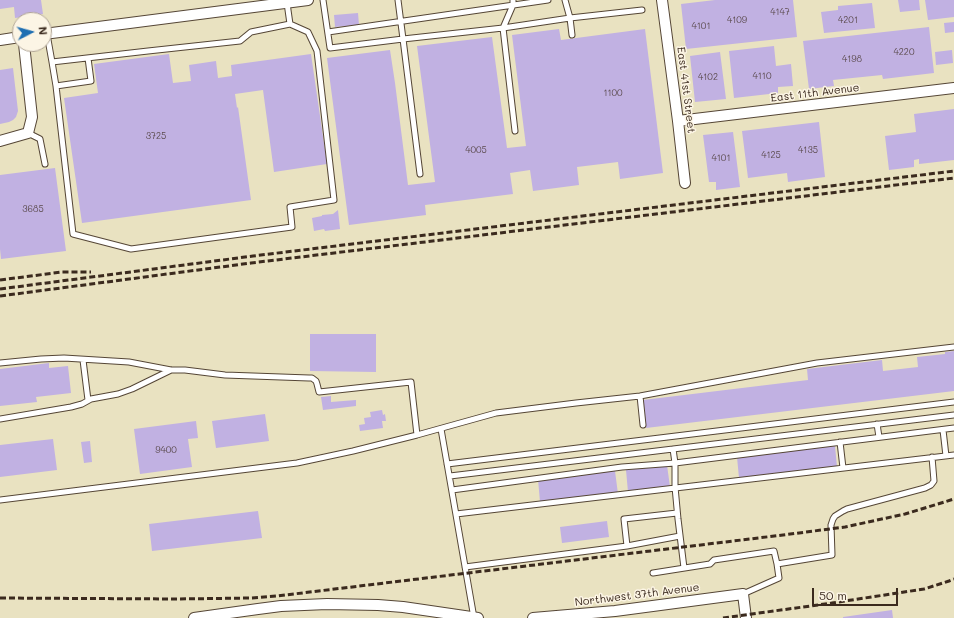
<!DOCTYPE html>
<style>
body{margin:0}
#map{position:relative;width:954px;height:618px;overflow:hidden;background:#e9e2c1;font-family:Mali,sans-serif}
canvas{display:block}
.north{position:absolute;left:12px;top:12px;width:40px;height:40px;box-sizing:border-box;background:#fcf5e5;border:1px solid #afa495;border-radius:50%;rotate:84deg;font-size:11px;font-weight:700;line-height:16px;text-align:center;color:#3b2a1e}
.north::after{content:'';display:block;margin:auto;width:14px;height:18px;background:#1f6fb2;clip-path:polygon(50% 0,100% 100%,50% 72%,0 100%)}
.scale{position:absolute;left:812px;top:588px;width:86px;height:18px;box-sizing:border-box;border:2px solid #3b2a1e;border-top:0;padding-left:5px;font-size:12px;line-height:14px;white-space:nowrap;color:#3b2a1e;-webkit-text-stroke:3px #fcf5e5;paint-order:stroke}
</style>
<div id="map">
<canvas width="954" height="618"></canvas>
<div class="north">N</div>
<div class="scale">50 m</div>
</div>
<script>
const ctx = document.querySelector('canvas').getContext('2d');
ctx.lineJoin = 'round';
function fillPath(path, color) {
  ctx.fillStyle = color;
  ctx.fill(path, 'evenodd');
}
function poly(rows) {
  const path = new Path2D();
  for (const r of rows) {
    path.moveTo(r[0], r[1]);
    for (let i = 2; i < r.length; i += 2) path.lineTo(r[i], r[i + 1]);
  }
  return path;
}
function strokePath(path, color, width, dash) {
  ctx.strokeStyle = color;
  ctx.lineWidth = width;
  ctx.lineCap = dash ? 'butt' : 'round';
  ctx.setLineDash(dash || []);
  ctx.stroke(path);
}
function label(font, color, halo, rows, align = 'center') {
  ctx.font = font + ' Mali,sans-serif';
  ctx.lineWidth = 3;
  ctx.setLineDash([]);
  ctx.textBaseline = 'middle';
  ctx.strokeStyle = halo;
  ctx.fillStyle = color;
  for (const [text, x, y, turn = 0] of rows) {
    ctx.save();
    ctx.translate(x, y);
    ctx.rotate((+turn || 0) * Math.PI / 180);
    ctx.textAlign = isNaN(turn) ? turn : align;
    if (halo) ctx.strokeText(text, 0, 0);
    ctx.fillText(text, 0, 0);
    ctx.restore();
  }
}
fillPath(poly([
 [0,0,41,0,43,14,15,18,14,7,0,9],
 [715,0,793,0,797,37,686,49,681,4],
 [898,0,919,0,920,10,900,12],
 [925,0,954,0,954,17,928,20],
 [872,3,875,28,824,33,821,12,838,10,838,6],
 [358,13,359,25,335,27,334,15],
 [954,22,954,32,945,33,944,23],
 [929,27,934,73,883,79,882,75,833,80,834,86,809,89,803,41],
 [559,29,561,40,645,29,663,173,620,179,618,162,577,167,579,185,533,191,530,170,510,173,513,194,425,205,426,215,349,225,327,58,390,50,395,83,408,185,435,182,417,46,492,37,507,148,526,146,512,35],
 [774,46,776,66,791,64,793,86,778,87,778,93,734,98,729,51],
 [952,50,953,63,936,65,935,52],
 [720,52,726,99,695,102,690,56],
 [169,54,173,83,191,81,189,65,216,61,218,78,232,76,231,65,311,54,327,164,274,172,263,90,235,94,237,108,238,107,251,200,82,223,64,98,98,93,94,64],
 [13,68,18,111,16,117,13,120,9,122,0,124,0,70],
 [954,109,954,160,919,164,919,159,914,160,914,167,889,170,885,136,916,132,914,114],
 [819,122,825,177,788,182,787,173,748,178,742,131],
 [733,132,740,187,716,190,716,182,709,182,703,135],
 [55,168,66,251,1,259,0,249,0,175],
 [338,210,340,229,325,231,324,229,314,231,312,218,322,216,322,215,333,214],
 [310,334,376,334,376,372,310,371],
 [954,351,954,391,646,428,643,400,808,380,807,369,882,360,883,371,918,367,917,357,945,354,945,352],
 [49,363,49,368,68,366,71,393,36,397,37,402,0,406,0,369],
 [331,396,331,402,356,400,356,406,323,410,321,397],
 [382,410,383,415,385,414,386,421,382,421,383,428,360,431,359,425,365,424,364,418,371,417,370,412],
 [265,414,269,441,216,448,212,421],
 [196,421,198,438,188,439,192,467,140,474,134,429],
 [53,439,57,470,0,477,0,445],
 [90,441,92,462,84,463,81,442],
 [835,446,837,467,739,478,737,457],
 [667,465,670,487,628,492,626,470],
 [615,471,618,494,540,502,538,479],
 [258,511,262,538,152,551,149,524],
 [607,521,609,537,562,543,560,527],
 [892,610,893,618,843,618,843,617]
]), '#c1b1e2');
const lane = poly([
 [323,0,330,48,403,39,398,0],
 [513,0,513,5,503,28,515,131],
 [565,0,570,18,572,35],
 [328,32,548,0],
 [47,34,52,62,148,51,240,41,251,32,290,24,287,3],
 [52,62,56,86,91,81,88,58],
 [56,86,73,234,131,249,292,227,290,207,334,200,317,51,308,32,290,24],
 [28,133,40,139,45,164],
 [420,174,403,39,503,28,570,18,642,10],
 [83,360,88,400],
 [0,363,41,359,64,358,129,362,171,370,185,370,225,375,309,378,312,378,316,381,317,384,319,392,411,382,417,435],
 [640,396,643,425],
 [0,419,71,407,82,404,91,399,118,394,132,389,171,370],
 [877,424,879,437],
 [441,429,474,618],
 [943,430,946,456],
 [840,442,843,468],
 [673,449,675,463,675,487,678,519,684,568],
 [447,464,954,402],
 [450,476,954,415],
 [452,490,622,467,675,463,954,428],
 [0,500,297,463,353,451,417,435,496,413,576,403,640,396,817,363,954,347],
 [456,514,954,455],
 [627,546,624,519,677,513],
 [465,567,627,546,680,536],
 [653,573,710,564,714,560,774,551,777,564],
 [743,594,779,578,777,564,832,555,831,525,833,519,835,516,843,511,847,509,925,488,931,485,934,481,932,457]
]);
const street = poly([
 [662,0,678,121,685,183],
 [44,34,308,0],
 [0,40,20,37],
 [678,121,954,88],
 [0,141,28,133,32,117,24,44],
 [194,618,258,609,281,606,327,604,378,605,403,607,478,618],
 [533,618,615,611,743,594,746,618]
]);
strokePath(lane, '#554636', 7);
strokePath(street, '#554636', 12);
strokePath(lane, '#fff', 5);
strokePath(street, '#fff', 10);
strokePath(poly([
 [0,280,62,272,91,272],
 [0,289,253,256,954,171],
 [0,296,251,263,954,178],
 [0,598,176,599,252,598,277,596,783,535,845,527,905,514,954,499],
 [723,618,832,603,924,589,949,581,954,579]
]), '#3b2a1e', 3, [6, 3]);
label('9px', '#5c4c4f', null, [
 ["4147",780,12],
 ["4109",737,20],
 ["4201",848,20],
 ["4101",701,26],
 ["4220",904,52],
 ["4198",852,59],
 ["4110",762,76],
 ["4102",708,77],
 ["1100",613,93],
 ["3725",156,136],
 ["4005",476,150],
 ["4135",808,150],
 ["4125",771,155],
 ["4101",721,158],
 ["3685",33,209],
 ["9400",166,450]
]);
label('11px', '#3b2a1e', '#fcf5e5', [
 ["East 41st Street",686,90,83],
 ["East 11th Avenue",815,93,-7],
 ["Northwest 37th Avenue",637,595,-7]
]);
</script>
